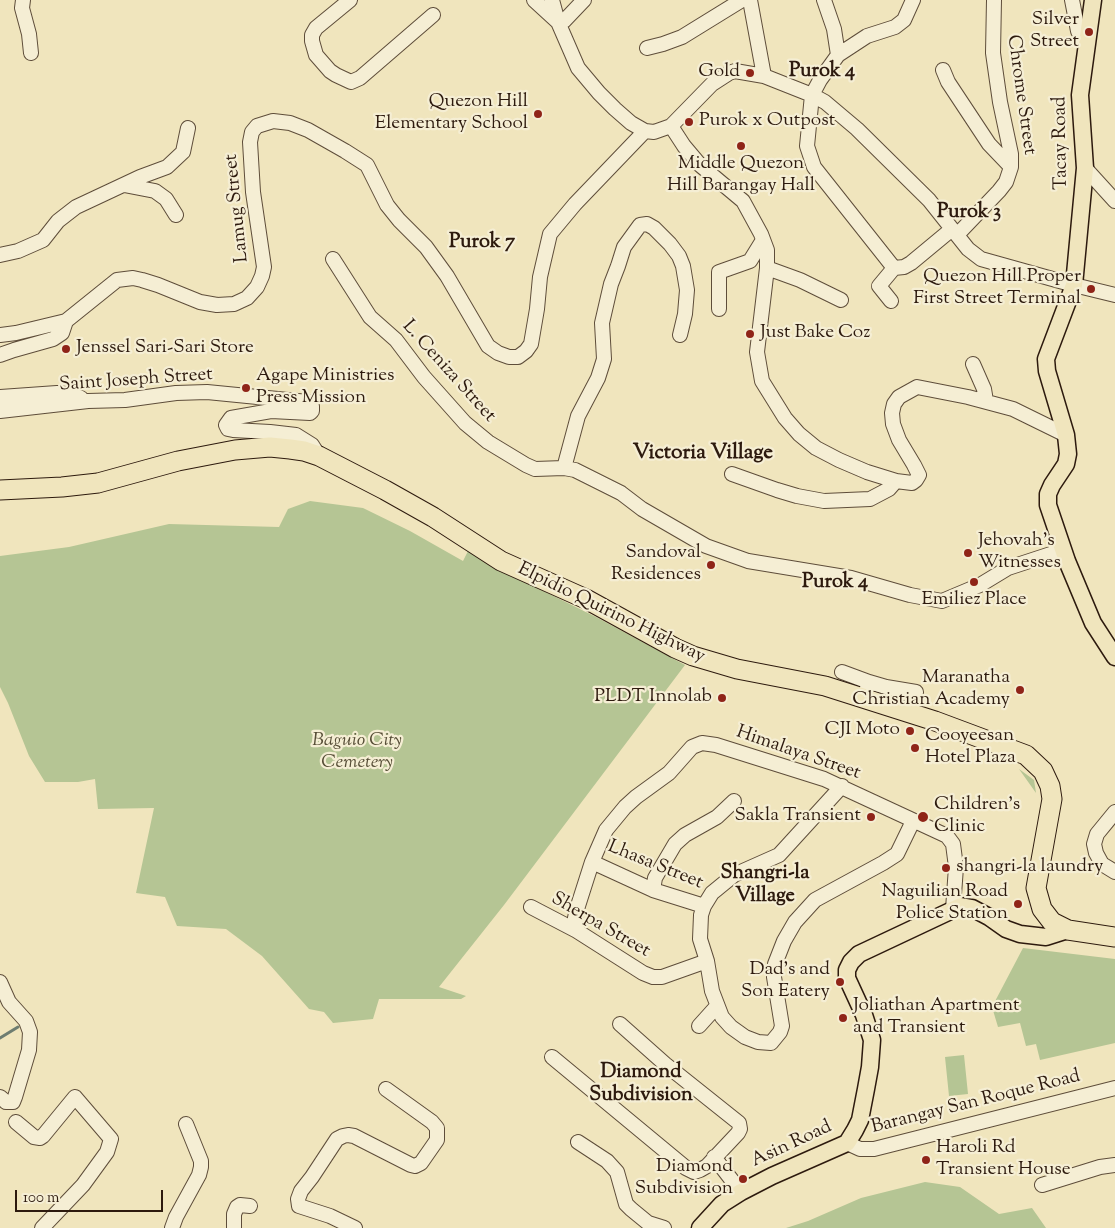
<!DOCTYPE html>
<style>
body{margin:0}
#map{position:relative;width:1115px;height:1228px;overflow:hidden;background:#f0e5bd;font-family:"Sorts Mill Goudy",serif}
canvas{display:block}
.scale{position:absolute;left:15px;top:1190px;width:148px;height:22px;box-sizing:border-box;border:2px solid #2d1a0e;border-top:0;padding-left:6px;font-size:15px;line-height:18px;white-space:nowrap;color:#2d1a0e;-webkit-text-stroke:4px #f5eed4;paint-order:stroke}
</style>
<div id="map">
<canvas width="1115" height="1228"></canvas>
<div class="scale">100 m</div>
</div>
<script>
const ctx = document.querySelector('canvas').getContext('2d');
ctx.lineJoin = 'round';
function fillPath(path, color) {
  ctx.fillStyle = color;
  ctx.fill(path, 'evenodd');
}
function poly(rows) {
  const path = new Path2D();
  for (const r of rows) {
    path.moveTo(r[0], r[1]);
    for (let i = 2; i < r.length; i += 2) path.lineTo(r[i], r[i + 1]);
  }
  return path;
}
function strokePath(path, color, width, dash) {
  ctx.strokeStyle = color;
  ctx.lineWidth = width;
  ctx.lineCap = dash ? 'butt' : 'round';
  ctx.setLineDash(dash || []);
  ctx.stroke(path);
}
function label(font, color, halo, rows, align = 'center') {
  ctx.font = font + ' "Sorts Mill Goudy",serif';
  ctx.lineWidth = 4.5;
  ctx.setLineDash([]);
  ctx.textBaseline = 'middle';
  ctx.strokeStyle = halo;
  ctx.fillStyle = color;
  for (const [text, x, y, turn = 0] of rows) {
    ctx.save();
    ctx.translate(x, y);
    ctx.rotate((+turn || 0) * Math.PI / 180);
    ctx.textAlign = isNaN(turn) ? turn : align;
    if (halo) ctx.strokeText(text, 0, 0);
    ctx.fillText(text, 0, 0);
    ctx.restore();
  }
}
fillPath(poly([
 [310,501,363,508,410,531,463,561,468,551,505,572,596,617,685,665,504,905,439,987,466,996,461,999,379,999,373,1019,333,1023,324,1012,309,1009,262,956,226,929,177,926,165,897,136,893,154,808,98,809,95,779,78,782,45,782,29,756,8,703,0,687,0,556,69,547,169,524,279,527,288,509],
 [1019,769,1034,780,1036,793],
 [1023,948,1115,959,1115,1043,1040,1060,1036,1044,1026,1046,1020,1023,998,1027,992,1007],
 [964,1055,968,1094,949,1096,945,1057],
 [925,1182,960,1187,999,1214,1032,1208,1046,1228,786,1228,808,1221,861,1198]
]), '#b5c594');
strokePath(poly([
 [0,1038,18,1027]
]), '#6e7d71', 3);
const minor = poly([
 [23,0,22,8,29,34,31,53],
 [350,0,316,28,312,35,312,41,316,55,330,71,336,75,351,82,360,78,433,15],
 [534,0,558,22,578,68,599,93,615,109,631,123,645,131,654,132,671,126,712,84,729,73,735,71,764,76,812,95,825,102,857,129,929,200,968,249,981,259,1074,285,1115,295],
 [552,0,558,22,564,21,584,0],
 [750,0,764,76],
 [824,0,834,29,838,55],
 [1072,0,1078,31,1087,47],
 [647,48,663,44,682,37,742,0],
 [943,70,948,82,989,144,1011,167],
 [671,126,684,146,700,165,743,201,761,234,767,250,767,268,757,352,762,381,785,418,799,434,816,448,839,460,867,472,896,481,912,483,916,480,919,475,914,465,899,440,893,424,892,413,894,404,899,397,917,387,968,397,1013,409,1066,435],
 [1085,168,1115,201],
 [124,185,155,191,166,199,176,215],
 [957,235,999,191,1006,182,1011,167,1011,154,1000,102,993,53,994,0],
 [0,255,18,251,43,240,58,221,76,207,140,177,167,167,183,152,188,128],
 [333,259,370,317,396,340,424,377,465,423,488,442,526,465,535,469,564,468,575,470,621,493,642,509,706,546,748,561,851,578,910,595,942,601,980,585,1008,568,1063,550],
 [767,268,800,280,841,300],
 [894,268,814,167,807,146,812,95,820,80,838,55,867,36,895,27,904,20,913,0],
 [891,301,879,286,894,268,904,267,911,263,952,229],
 [719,309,719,272,750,261,763,240],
 [0,335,16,333,66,321,117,280,133,278,142,280,158,285,200,302,217,305,234,304,247,298,257,287,262,276,264,267,253,192,250,142,252,132,257,126,273,121,290,123,308,130,345,151,367,165,387,205,399,220,426,247,447,276,488,346,498,353,509,357,518,357,526,351,531,344,537,309,540,277,550,234,575,204,645,131],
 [0,355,14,350,53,339,62,333,66,321],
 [973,364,984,389,986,401],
 [0,397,57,393,74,395,81,398],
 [0,411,88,401,125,400,176,393,207,392,298,401,308,402,312,406,312,411,310,413,271,411,231,418,226,425,228,429,233,430,270,432,296,435,312,445,319,456],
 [564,468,578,416,598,378,604,359,602,323,611,284,618,266,624,247,640,225,647,224,654,228,670,244,679,256,683,266,687,290,685,314,680,335],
 [732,474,777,490,797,496,824,501,870,499,889,489,896,481],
 [842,672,869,682],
 [864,698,869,682,886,687,916,692],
 [842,786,779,855,734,875,712,893,704,906,701,915,700,939,707,961,712,991,722,1017,731,1027,745,1037,758,1042,771,1043,780,1032,782,1026,774,977,775,964,784,941,795,922,815,900,883,863,897,854,913,821],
 [1115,812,1097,834,1094,844,1096,853,1102,864,1115,872],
 [592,862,653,890,704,906],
 [653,890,655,878,675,844,685,835,717,817,734,801],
 [531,907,577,931,643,973,653,977,662,977,707,961],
 [577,931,575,918,577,909,592,862,606,830,625,807,636,797,669,773,692,747,702,743,716,745,824,779,947,836,953,844,956,867,953,909],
 [0,982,9,1002,26,1021,30,1032,29,1050,15,1097,13,1102,6,1102,0,1097],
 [699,1026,717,1006],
 [552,1057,686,1168,694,1172,700,1170,707,1166,738,1133,740,1129,739,1123,665,1064,620,1024],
 [16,1122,34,1137,40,1138,43,1136,75,1097,111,1139,107,1152,83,1185,42,1228],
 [578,1142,607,1161,617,1172,626,1204,631,1209,648,1223,664,1228],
 [847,1143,860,1149,874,1149,1115,1088],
 [714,1157,741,1192],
 [1042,1185,1100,1167,1115,1165],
 [172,1228,176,1217,199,1175,201,1167,201,1161,186,1124],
 [234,1228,234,1214,237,1207,240,1205,250,1206],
 [355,1228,330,1216,299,1206,298,1199,301,1191,312,1177,337,1139,343,1136,348,1135,354,1136,411,1165,415,1166,421,1163,437,1140,437,1128,432,1122,386,1089]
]);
const major = poly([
 [1093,0,1080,95,1085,168,1074,285,1046,359,1047,371,1066,435,1068,454,1066,464,1052,485,1048,494,1048,505,1067,561,1093,623,1115,657],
 [700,1228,722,1204,741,1192,772,1176,847,1143,855,1130,860,1120,866,1089,870,1067,872,1040,864,1015,847,978,847,970,851,962,859,954,961,906,972,908,989,917,1006,929,1020,934,1046,937,1068,930]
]);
const highway = poly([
 [0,490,62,487,98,483,178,461,235,450,270,447,290,449,304,451,319,456,385,490,433,517,501,561,586,599,675,648,693,656,737,669,825,686,935,721,1026,755,1043,771,1050,786,1052,799,1036,888,1042,909,1052,922,1068,930,1115,937]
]);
strokePath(minor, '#5e4d3a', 16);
strokePath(major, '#2d1a0e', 19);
strokePath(highway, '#2d1a0e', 21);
strokePath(minor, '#f5eed4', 14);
strokePath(major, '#f0e5bd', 16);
strokePath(highway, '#f0e5bd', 19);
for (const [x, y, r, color] of [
 [1089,32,5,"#8f2418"],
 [750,73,5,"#8f2418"],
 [538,114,5,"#8f2418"],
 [689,122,5,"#8f2418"],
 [741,146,5,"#8f2418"],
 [1091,289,5,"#8f2418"],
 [750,334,5,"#8f2418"],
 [66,349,5,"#8f2418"],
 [246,388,5,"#8f2418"],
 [968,553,5,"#8f2418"],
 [711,565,5,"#8f2418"],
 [974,582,5,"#8f2418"],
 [1020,690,5,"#8f2418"],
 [722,698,5,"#8f2418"],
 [910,731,5,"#8f2418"],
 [915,748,5,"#8f2418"],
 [871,817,5,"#8f2418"],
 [923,817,6,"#8f2418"],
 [946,868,5,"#8f2418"],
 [1018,904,5,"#8f2418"],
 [840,982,5,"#8f2418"],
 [843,1018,5,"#8f2418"],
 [926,1160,5,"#8f2418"],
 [743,1179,5,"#8f2418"]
]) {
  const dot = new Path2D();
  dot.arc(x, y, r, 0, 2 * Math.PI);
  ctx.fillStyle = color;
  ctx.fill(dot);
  strokePath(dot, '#f5eed4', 2);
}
label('19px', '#2d1a0e', '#f5eed4', [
 ["Silver",1079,21],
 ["Street",1079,43],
 ["Gold",740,73],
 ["Quezon Hill",528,103],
 ["Elementary School",528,125],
 ["Purok x Outpost",699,122,"left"],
 ["Middle Quezon",741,165,"center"],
 ["Hill Barangay Hall",741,187,"center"],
 ["Quezon Hill Proper",1081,278],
 ["First Street Terminal",1081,300],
 ["Just Bake Coz",760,334,"left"],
 ["Jenssel Sari-Sari Store",76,349,"left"],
 ["Agape Ministries",256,377,"left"],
 ["Press Mission",256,399,"left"],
 ["Jehovah's",978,542,"left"],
 ["Witnesses",978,564,"left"],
 ["Sandoval",701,554],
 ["Residences",701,576],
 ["Emiliez Place",974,601,"center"],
 ["Maranatha",1010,679],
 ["Christian Academy",1010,701],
 ["PLDT Innolab",712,698],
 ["CJI Moto",900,731],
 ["Cooyeesan",925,737,"left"],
 ["Hotel Plaza",925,759,"left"],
 ["Children's",934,806,"left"],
 ["Clinic",934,828,"left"],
 ["Sakla Transient",861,817],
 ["shangri-la laundry",956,868,"left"],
 ["Naguilian Road",1008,893],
 ["Police Station",1008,915],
 ["Dad's and",830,971],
 ["Son Eatery",830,993],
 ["Joliathan Apartment",853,1007,"left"],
 ["and Transient",853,1029,"left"],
 ["Haroli Rd",936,1149,"left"],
 ["Transient House",936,1171,"left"],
 ["Diamond",733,1168],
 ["Subdivision",733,1190]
], 'right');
label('19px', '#2d1a0e', '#f5eed4', [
 ["Chrome Street",1020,95,82],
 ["Tacay Road",1062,143,-91],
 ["Lamug Street",238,208,-96],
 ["L. Ceniza Street",448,372,48],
 ["Saint Joseph Street",136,381,-4],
 ["Elpidio Quirino Highway",611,614,26],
 ["Himalaya Street",798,754,19],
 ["Lhasa Street",655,866,22],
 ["Sherpa Street",600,926,30],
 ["Barangay San Roque Road",976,1103,-14],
 ["Asin Road",792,1145,-25]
]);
label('italic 19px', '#564d36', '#f5eed4', [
 ["Baguio City",357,742],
 ["Cemetery",357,764]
]);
label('bold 20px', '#2d1a0e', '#f5eed4', [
 ["Purok 4",822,73],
 ["Purok 3",969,214],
 ["Purok 7",482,244],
 ["Purok 4",835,584],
 ["Shangri-la",765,875],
 ["Village",765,898],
 ["Diamond",641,1074],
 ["Subdivision",641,1097]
]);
label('bold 21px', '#2d1a0e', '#f5eed4', [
 ["Victoria Village",703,454]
]);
</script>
